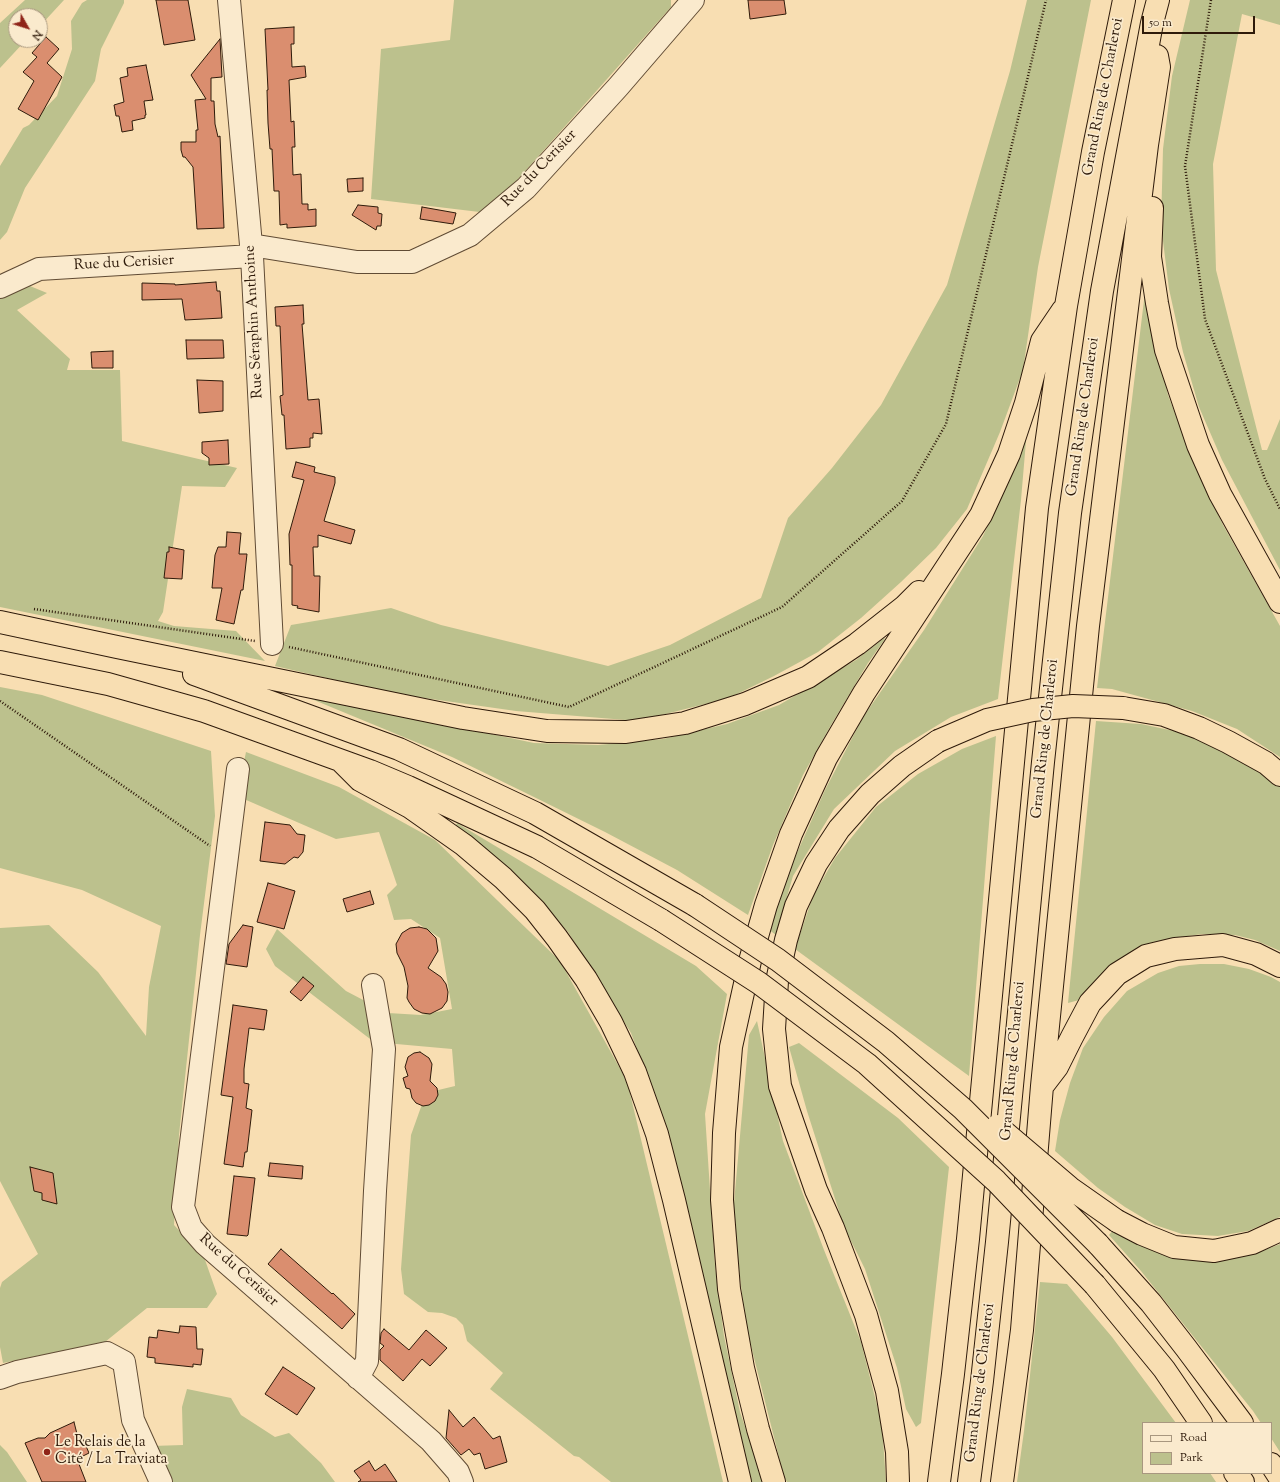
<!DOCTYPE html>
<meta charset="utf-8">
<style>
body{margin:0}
#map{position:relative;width:1280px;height:1482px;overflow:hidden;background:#f8deb2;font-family:"Sorts Mill Goudy",serif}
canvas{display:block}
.legend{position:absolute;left:1142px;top:1422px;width:130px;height:52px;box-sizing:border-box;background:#faeacd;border:1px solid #a8977f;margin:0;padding:5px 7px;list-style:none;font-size:12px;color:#2e1a0a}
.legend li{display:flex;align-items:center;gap:8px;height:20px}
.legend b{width:20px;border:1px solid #a8977f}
.north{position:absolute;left:8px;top:8px;width:40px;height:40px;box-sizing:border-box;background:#faeacd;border:1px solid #a8977f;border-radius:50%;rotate:129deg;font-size:11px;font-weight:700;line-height:16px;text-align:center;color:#2e1a0a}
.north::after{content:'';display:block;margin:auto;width:14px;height:18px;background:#8f2418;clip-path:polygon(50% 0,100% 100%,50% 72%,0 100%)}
.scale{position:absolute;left:1142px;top:16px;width:113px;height:18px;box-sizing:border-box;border:2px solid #2e1a0a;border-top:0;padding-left:5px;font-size:12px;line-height:14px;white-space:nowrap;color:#2e1a0a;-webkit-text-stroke:3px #faeacd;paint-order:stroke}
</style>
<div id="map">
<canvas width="1280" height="1482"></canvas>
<ul class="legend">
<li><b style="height:5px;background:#faeacd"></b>Road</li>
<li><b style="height:11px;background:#bcc18d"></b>Park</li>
</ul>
<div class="north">N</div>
<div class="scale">50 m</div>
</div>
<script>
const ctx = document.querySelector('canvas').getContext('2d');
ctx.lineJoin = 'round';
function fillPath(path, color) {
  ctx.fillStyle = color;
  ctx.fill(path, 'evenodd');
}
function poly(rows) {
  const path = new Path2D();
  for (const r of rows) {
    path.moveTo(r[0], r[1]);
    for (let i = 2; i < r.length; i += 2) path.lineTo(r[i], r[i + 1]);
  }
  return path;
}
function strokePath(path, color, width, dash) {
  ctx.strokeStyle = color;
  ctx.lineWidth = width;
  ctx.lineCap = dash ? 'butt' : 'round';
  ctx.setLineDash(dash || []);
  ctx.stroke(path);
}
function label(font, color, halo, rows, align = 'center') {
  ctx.font = font + ' "Sorts Mill Goudy",serif';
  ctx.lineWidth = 3.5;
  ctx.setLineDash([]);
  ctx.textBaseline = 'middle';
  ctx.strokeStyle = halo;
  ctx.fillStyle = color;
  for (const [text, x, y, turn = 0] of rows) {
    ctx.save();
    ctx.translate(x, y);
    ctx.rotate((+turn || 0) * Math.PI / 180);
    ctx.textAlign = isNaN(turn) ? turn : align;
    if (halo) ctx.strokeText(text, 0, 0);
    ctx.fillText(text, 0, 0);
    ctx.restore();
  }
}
fillPath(poly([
 [25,0,64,0,40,26,40,16,16,16,16,40,26,40,0,68,0,23],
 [87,0,124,0,124,3,101,49,95,81,25,188,7,232,0,240,0,166,23,128,29,125,57,96,72,49,71,21,82,3],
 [454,0,671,0,671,7,488,213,371,199,381,49,450,40],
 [1027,0,1091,0,1038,267,1023,370,1000,432,967,509,936,548,901,582,861,618,818,652,774,676,729,698,638,721,516,711,396,694,275,666,291,625,391,608,441,625,608,666,670,645,761,598,788,518,832,468,881,405,947,285,1010,71],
 [1190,0,1280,0,1280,25,1242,14,1213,164,1216,270,1262,450,1267,450,1280,419,1280,570,1222,460,1199,407,1183,352,1169,289,1161,225,1163,149,1172,76],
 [25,284,47,293,17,310,70,359,67,370,120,370,122,441,237,468,225,487,182,486,163,612,158,621,174,626,236,631,265,661,0,607,0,293],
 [1145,292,1168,395,1193,461,1223,525,1280,626,1280,757,1237,729,1192,711,1112,689,1097,688],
 [1024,440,1026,441,1021,500,998,699,951,717,895,751,834,809,793,876,776,935,768,929,792,864,825,790,863,717,924,630,983,536,1007,485],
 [884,638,885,639,868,663,831,725,803,775,773,845,748,915,677,870,605,832,532,796,452,757,297,693,534,743,598,745,663,739,727,724,779,705,856,660],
 [0,687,42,695,211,751,215,816,200,935,179,1135,174,1225,204,1257,217,1294,207,1308,147,1308,105,1342,3,1363,0,1347,0,1288,2,1282,38,1254,0,1181,0,928,49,925,98,972,146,1036,149,987,161,926,82,890,0,868],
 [1096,721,1141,724,1179,732,1216,746,1236,757,1280,786,1280,951,1255,940,1235,935,1202,934,1168,939,1143,949,1083,999,1068,1003],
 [996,736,969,1076,795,949,813,896,835,858,876,807,918,774,962,749],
 [246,752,339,787,435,840,560,961,627,1081,723,1482,611,1482,579,1457,574,1456,490,1389,503,1373,467,1341,463,1325,456,1318,442,1313,428,1312,404,1294,401,1269,411,1135,426,1093,455,1086,452,1049,374,1042,275,966,266,949,277,929,346,991,388,1013,421,1015,452,1009,440,938,411,919,394,920,387,895,397,885,379,832,336,839,237,796],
 [457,823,696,966,727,994,705,1114,715,1266,724,1336,740,1412,764,1482,748,1482,662,1116,631,1033,568,932,495,859,454,828],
 [1200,964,1224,964,1249,969,1271,977,1280,982,1280,1217,1248,1231,1218,1236,1182,1234,1155,1225,1125,1207,1098,1188,1055,1151,1060,1120,1070,1083,1083,1048,1104,1017,1127,991,1158,973,1179,966],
 [757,1021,783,1141,824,1250,861,1342,882,1425,886,1482,787,1482,784,1477,745,1322,733,1214,749,1035],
 [799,1043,898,1118,949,1167,921,1423,916,1427,906,1409,897,1368,865,1269,844,1227,807,1111,789,1047],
 [1114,1229,1211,1260,1236,1258,1257,1253,1280,1244,1280,1452,1271,1438,1271,1423,1261,1423,1253,1411,1141,1271,1109,1235],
 [1040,1282,1067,1284,1112,1337,1176,1423,1143,1423,1143,1473,1210,1473,1216,1482,1017,1482,1024,1431],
 [187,1389,231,1398,241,1415,275,1437,289,1433,321,1463,335,1482,171,1482,152,1446,183,1445,182,1407],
 [0,1445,7,1452,27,1482,0,1482]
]), '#bcc18d');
const building = poly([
 [156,0,188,0,195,40,164,45,156,0],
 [748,0,784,0,786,14,750,19,748,0],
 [294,27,294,44,291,44,292,67,305,66,306,77,289,80,291,122,294,121,295,147,292,147,293,175,301,174,302,204,308,204,308,210,316,209,316,226,287,228,287,224,280,225,279,191,274,191,272,149,270,149,268,123,267,90,268,90,265,29,294,27],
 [46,37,59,49,47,63,62,77,38,120,18,109,34,81,23,72,37,57,32,53,46,37],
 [220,39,222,77,211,78,211,101,214,101,215,124,218,137,220,136,224,228,197,229,193,167,185,157,183,157,181,150,181,142,196,142,196,130,198,130,195,100,206,99,191,75,220,39],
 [146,65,153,100,144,101,146,115,145,115,145,118,132,121,133,130,122,132,119,116,116,116,114,105,124,102,120,78,128,76,127,68,146,65],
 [363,178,363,191,348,192,347,179,363,178],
 [358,205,378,207,378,213,382,214,381,226,377,226,376,230,352,215,358,205],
 [422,207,456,213,453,224,420,219,422,207],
 [216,282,217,291,220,291,222,318,185,320,182,299,142,300,142,283,175,284,175,285,216,282],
 [303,305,304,324,302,324,308,400,319,399,322,434,313,433,313,438,310,438,310,447,286,449,284,415,282,415,280,396,283,395,280,326,276,326,275,307,303,305],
 [186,340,223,340,224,358,187,359,186,340],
 [113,351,113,368,92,368,91,352,113,351],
 [197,380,223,381,223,411,199,413,197,380],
 [228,440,229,464,209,465,209,458,202,453,202,442,228,440],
 [296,462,315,467,314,472,335,477,335,483,324,521,355,530,351,544,318,535,318,547,313,547,314,576,320,576,319,612,297,608,298,606,292,605,292,565,290,565,289,534,304,480,292,477,296,462],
 [227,532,241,533,239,554,247,554,243,590,241,590,234,624,216,620,222,588,212,588,215,555,218,547,226,547,227,532],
 [169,547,184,550,182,579,164,578,167,552,169,552,169,547],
 [265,822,290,825,297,834,305,835,303,852,298,858,294,857,285,864,260,861,265,822],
 [268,883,295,891,284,929,257,922,268,883],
 [370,891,374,904,347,912,343,899,370,891],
 [243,925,253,927,247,967,226,964,229,944,243,925],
 [419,927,427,929,436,938,438,951,428,968,441,977,446,984,448,992,447,1001,442,1008,430,1014,422,1013,414,1009,409,1002,407,998,408,986,404,967,397,953,396,944,402,933,410,928,419,927],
 [303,977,314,986,301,1001,290,992,303,977],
 [233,1005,267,1010,264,1030,249,1028,244,1069,244,1083,249,1084,246,1108,252,1110,247,1152,245,1152,243,1167,224,1164,233,1097,221,1095,233,1005],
 [420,1052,429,1058,432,1064,430,1081,437,1088,438,1095,435,1101,429,1105,423,1106,416,1103,412,1098,410,1089,406,1088,403,1078,408,1076,405,1067,408,1057,414,1053,420,1052],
 [270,1163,303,1166,302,1179,268,1176,270,1163],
 [30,1167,53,1173,57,1204,42,1200,42,1193,34,1191,30,1167],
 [234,1176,255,1178,248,1235,247,1236,227,1234,234,1176],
 [281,1249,332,1294,333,1293,355,1314,342,1329,268,1264,281,1249],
 [180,1326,196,1327,197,1349,203,1349,201,1365,193,1364,193,1367,155,1363,155,1358,147,1357,149,1337,157,1338,158,1330,179,1333,180,1326],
 [384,1329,409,1350,426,1330,447,1348,430,1366,422,1359,403,1381,380,1360,380,1350,384,1346,380,1343,381,1333,384,1329],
 [283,1367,315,1388,297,1415,265,1394,283,1367],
 [449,1410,463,1427,474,1417,493,1439,500,1436,507,1462,485,1469,480,1453,474,1455,469,1449,461,1455,446,1438,449,1410],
 [74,1422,78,1438,82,1437,89,1453,77,1459,86,1482,42,1482,25,1443,38,1438,45,1438,50,1433,74,1422],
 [369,1461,375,1471,385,1464,397,1482,358,1482,361,1480,354,1471,369,1461]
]);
fillPath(building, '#da8e6f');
strokePath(building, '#2e1a0a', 1);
const minor = poly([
 [229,0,252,256,272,644],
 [251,245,357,262,412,262,470,235,526,188,618,87,693,0],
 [0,287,39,269,252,256],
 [238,769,183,1207,191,1228,205,1244,431,1441,458,1472,462,1482],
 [0,1378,17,1372,107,1353,124,1362,133,1420,161,1482],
 [358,1378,367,1361,375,1191,384,1049,373,985]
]);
const highway = poly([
 [1152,208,1150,257,1157,303,1166,350,1198,445,1220,494,1280,602],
 [0,622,117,647,463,718,547,731,626,732,685,723,745,704,808,677,857,644,904,607,919,592],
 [0,662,108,684,204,711,370,771,408,787,537,847,661,920],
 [194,674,399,749,535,813,695,905],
 [1123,708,1164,715,1199,728,1228,742,1266,763,1280,775],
 [341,761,360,780,410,807,464,845,503,878,535,910,557,938,586,979,611,1022,635,1072,657,1134,674,1200,740,1482],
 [1044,1084,1057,1067,1072,1037,1090,1003,1117,974,1146,956,1175,949,1223,945,1256,954,1280,966],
 [1117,1221,1142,1234,1174,1247,1214,1251,1252,1243,1280,1230],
 [1098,1244,1151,1303,1186,1348,1242,1423],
 [1095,1285,1164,1369,1201,1423],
 [1271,1464,1280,1478],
 [1235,1473,1243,1482],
 [774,1482,758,1429,743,1368,729,1289,722,1200,724,1133,731,1047,750,961,766,905,791,834,826,758,864,693,981,515,1009,454,1026,403,1042,341,1063,310],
 [898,1482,897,1452,887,1391,866,1315,833,1228,816,1190,780,1086,774,1029,777,981,786,940,796,906,816,864,839,829,870,794,902,766,938,741],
 [939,1482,953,1374,968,1239,1037,508,1066,306,1093,152,1124,0],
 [969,1482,982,1381,997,1242,1043,762,1070,513,1102,291,1152,23,1158,0],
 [1002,1482,1022,1330,1042,1086,1088,626,1147,145,1159,67,1157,56]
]);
strokePath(minor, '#604b34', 24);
strokePath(highway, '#2e1a0a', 24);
strokePath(poly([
 [1211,0,1185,166,1205,319,1265,479,1280,509],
 [34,609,255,641],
 [289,647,569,707,782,607,902,501,946,424,1046,0],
 [0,701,210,846]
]), '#2e1a0a', 2.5, [1, 2]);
strokePath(minor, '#faeacd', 22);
strokePath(highway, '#f8deb2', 22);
const highwayBridge = poly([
 [938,741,987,720,1033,710,1073,706,1123,708],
 [695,905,778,960,886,1042,963,1109,1098,1244],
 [661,920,759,983,867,1064,996,1181,1095,1285],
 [997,1126,1070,1188,1117,1221]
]);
strokePath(highwayBridge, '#2e1a0a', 24, []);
strokePath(highwayBridge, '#f8deb2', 22);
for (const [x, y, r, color] of [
 [47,1452,4,"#8f2418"]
]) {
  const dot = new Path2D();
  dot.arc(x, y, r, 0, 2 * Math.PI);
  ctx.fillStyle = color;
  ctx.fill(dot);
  strokePath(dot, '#faeacd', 1.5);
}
label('15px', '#2e1a0a', '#faeacd', [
 ["Grand Ring de Charleroi",1104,97,-79],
 ["Rue du Cerisier",540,169,-46],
 ["Rue du Cerisier",124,264,-3],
 ["Rue Séraphin Anthoine",255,322,-93],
 ["Grand Ring de Charleroi",1084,417,-82],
 ["Grand Ring de Charleroi",1046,739,-84],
 ["Grand Ring de Charleroi",1014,1061,-85],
 ["Rue du Cerisier",238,1271,42],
 ["Grand Ring de Charleroi",981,1383,-83]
]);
label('15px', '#2e1a0a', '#faeacd', [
 ["Le Relais de la",55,1443],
 ["Cité / La Traviata",55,1460]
], 'left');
</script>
